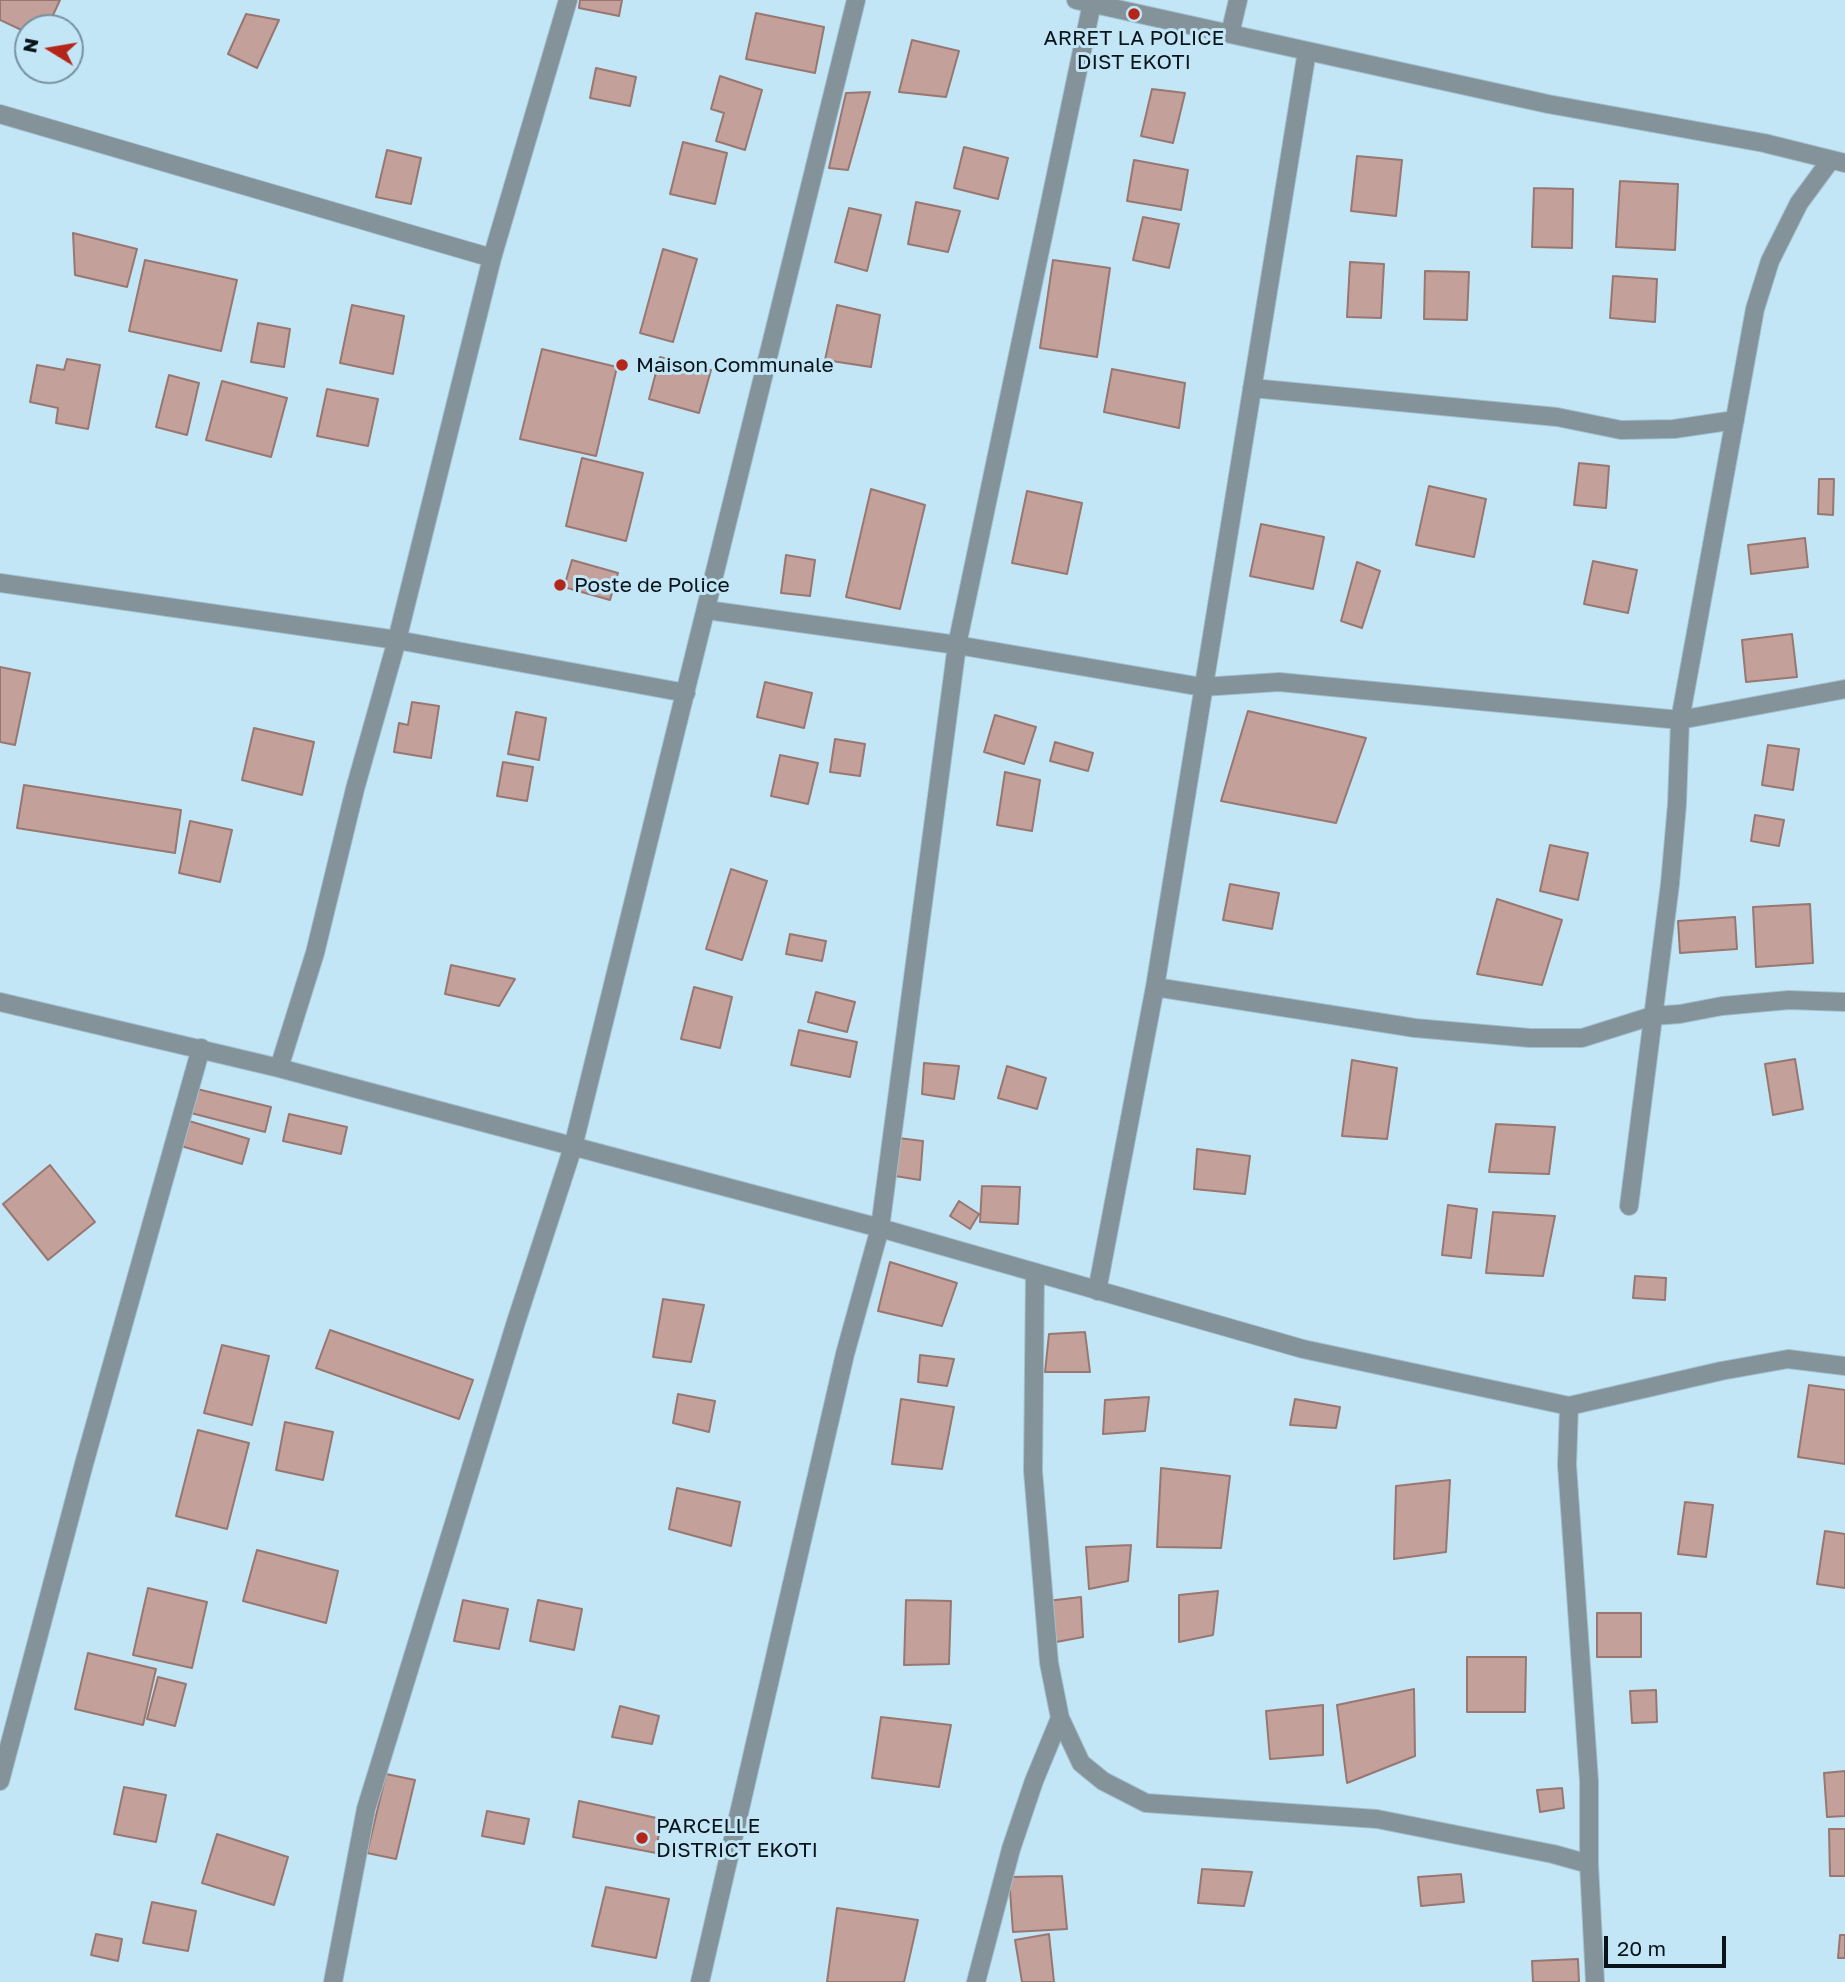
<!DOCTYPE html>
<style>
body{margin:0}
#map{position:relative;width:1845px;height:1982px;overflow:hidden;background:#c3e6f7;font-family:"Golos Text",sans-serif}
canvas{display:block}
.north{position:absolute;left:14px;top:14px;width:70px;height:70px;box-sizing:border-box;background:#c3e6f7;border:2px solid #78929f;border-radius:50%;rotate:281deg;font-size:19px;font-weight:700;line-height:28px;text-align:center;color:#08141a}
.north::after{content:'';display:block;margin:auto;width:24px;height:32px;background:#b4261a;clip-path:polygon(50% 0,100% 100%,50% 72%,0 100%)}
.scale{position:absolute;left:1604px;top:1936px;width:122px;height:32px;box-sizing:border-box;border:4px solid #08141a;border-top:0;padding-left:9px;font-size:21px;line-height:24px;white-space:nowrap;color:#08141a;-webkit-text-stroke:5px #c3e6f7;paint-order:stroke}
</style>
<div id="map">
<canvas width="1845" height="1982"></canvas>
<div class="north">N</div>
<div class="scale">20 m</div>
</div>
<script>
const ctx = document.querySelector('canvas').getContext('2d');
ctx.lineJoin = 'round';
function fillPath(path, color) {
  ctx.fillStyle = color;
  ctx.fill(path, 'evenodd');
}
function poly(rows) {
  const path = new Path2D();
  for (const r of rows) {
    path.moveTo(r[0], r[1]);
    for (let i = 2; i < r.length; i += 2) path.lineTo(r[i], r[i + 1]);
  }
  return path;
}
function strokePath(path, color, width, dash) {
  ctx.strokeStyle = color;
  ctx.lineWidth = width;
  ctx.lineCap = dash ? 'butt' : 'round';
  ctx.setLineDash(dash || []);
  ctx.stroke(path);
}
function label(font, color, halo, rows, align = 'center') {
  ctx.font = font + ' "Golos Text",sans-serif';
  ctx.lineWidth = 6;
  ctx.setLineDash([]);
  ctx.textBaseline = 'middle';
  ctx.strokeStyle = halo;
  ctx.fillStyle = color;
  for (const [text, x, y, turn = 0] of rows) {
    ctx.save();
    ctx.translate(x, y);
    ctx.rotate((+turn || 0) * Math.PI / 180);
    ctx.textAlign = isNaN(turn) ? turn : align;
    if (halo) ctx.strokeText(text, 0, 0);
    ctx.fillText(text, 0, 0);
    ctx.restore();
  }
}
const building = poly([
 [0,0,60,0,47,28,28,28,28,33,0,20,0,0],
 [580,0,622,0,619,16,579,8,580,0],
 [756,13,824,27,815,73,746,59,756,13],
 [246,14,279,20,257,68,228,54,246,14],
 [912,40,959,51,946,97,899,92,912,40],
 [596,68,636,77,630,106,590,98,596,68],
 [720,76,762,90,745,150,716,141,724,113,711,109,720,76],
 [1152,89,1185,93,1173,143,1141,136,1152,89],
 [870,92,848,170,829,168,846,93,870,92],
 [683,142,727,153,715,204,670,194,683,142],
 [964,147,1008,158,998,199,954,188,964,147],
 [387,150,421,158,411,204,376,197,387,150],
 [1357,156,1402,160,1396,216,1351,211,1357,156],
 [1134,160,1188,170,1181,210,1127,201,1134,160],
 [1620,181,1678,184,1675,250,1616,247,1620,181],
 [1534,188,1573,189,1572,248,1532,247,1534,188],
 [916,202,960,211,948,252,908,244,916,202],
 [849,208,881,215,867,271,835,262,849,208],
 [1143,217,1179,224,1169,268,1133,260,1143,217],
 [73,233,137,249,127,287,75,275,73,233],
 [663,249,697,259,673,342,640,333,663,249],
 [145,260,237,280,221,351,129,331,145,260],
 [1053,260,1110,268,1097,357,1040,348,1053,260],
 [1350,262,1384,264,1381,318,1347,317,1350,262],
 [1425,271,1469,272,1467,320,1424,319,1425,271],
 [1613,276,1657,279,1655,322,1610,318,1613,276],
 [352,305,404,316,393,374,340,363,352,305],
 [837,305,880,315,871,367,825,360,837,305],
 [258,323,290,329,284,367,251,362,258,323],
 [542,349,617,367,596,456,520,439,542,349],
 [660,357,711,370,699,413,649,399,660,357],
 [67,359,100,365,88,429,56,423,58,408,30,402,37,365,64,370,67,359],
 [1112,369,1185,383,1179,428,1104,412,1112,369],
 [169,375,199,383,187,435,156,427,169,375],
 [222,381,287,398,271,457,206,440,222,381],
 [327,389,378,399,368,446,317,436,327,389],
 [582,458,643,473,626,541,566,526,582,458],
 [1579,463,1609,466,1606,508,1574,505,1579,463],
 [1819,479,1834,479,1833,515,1818,514,1819,479],
 [1429,486,1486,499,1474,557,1416,545,1429,486],
 [871,489,925,505,900,609,846,597,871,489],
 [1027,491,1082,503,1067,574,1012,563,1027,491],
 [1261,524,1324,537,1313,589,1250,576,1261,524],
 [1805,538,1808,567,1751,574,1748,545,1805,538],
 [786,555,815,560,810,596,781,593,786,555],
 [572,560,618,573,610,600,564,587,572,560],
 [1593,561,1637,570,1628,613,1584,604,1593,561],
 [1357,562,1380,571,1362,628,1341,621,1357,562],
 [1792,634,1797,677,1746,682,1742,640,1792,634],
 [0,667,30,673,15,745,0,742,0,667],
 [765,682,812,693,804,728,757,717,765,682],
 [412,702,439,706,431,758,394,752,399,723,408,725,412,702],
 [1248,711,1366,738,1336,823,1221,801,1248,711],
 [516,712,546,718,539,760,508,754,516,712],
 [995,715,1036,727,1024,764,984,752,995,715],
 [254,728,314,742,302,795,242,780,254,728],
 [835,739,865,744,860,776,830,772,835,739],
 [1055,742,1093,753,1088,771,1050,761,1055,742],
 [1768,745,1799,749,1793,790,1762,785,1768,745],
 [780,755,818,763,808,804,771,796,780,755],
 [503,762,533,767,527,801,497,796,503,762],
 [1005,772,1040,780,1032,831,997,825,1005,772],
 [24,785,181,810,175,853,17,828,24,785],
 [1755,815,1784,820,1779,846,1751,841,1755,815],
 [190,821,232,830,220,882,179,873,190,821],
 [1550,845,1588,853,1578,900,1540,891,1550,845],
 [731,869,767,881,742,960,706,949,731,869],
 [1230,884,1279,893,1272,929,1223,920,1230,884],
 [1497,899,1562,920,1542,985,1477,974,1497,899],
 [1810,904,1813,963,1756,967,1753,907,1810,904],
 [1735,917,1737,949,1680,953,1678,921,1735,917],
 [790,934,826,941,822,961,786,954,790,934],
 [451,965,515,979,499,1006,445,994,451,965],
 [694,987,732,997,720,1048,681,1039,694,987],
 [816,992,855,1002,847,1032,808,1022,816,992],
 [799,1030,857,1042,850,1077,791,1065,799,1030],
 [1795,1059,1803,1109,1773,1115,1765,1064,1795,1059],
 [1352,1060,1397,1068,1387,1139,1342,1136,1352,1060],
 [924,1063,959,1066,954,1099,922,1094,924,1063],
 [1007,1066,1046,1078,1037,1109,998,1098,1007,1066],
 [193,1088,271,1107,265,1132,187,1112,193,1088],
 [289,1114,347,1127,341,1154,283,1141,289,1114],
 [189,1121,249,1139,242,1164,181,1146,189,1121],
 [1496,1124,1555,1127,1549,1174,1489,1172,1496,1124],
 [898,1138,923,1141,920,1180,895,1176,898,1138],
 [1197,1149,1250,1156,1245,1194,1194,1189,1197,1149],
 [50,1165,95,1222,48,1260,3,1204,50,1165],
 [982,1186,1020,1187,1018,1224,980,1222,982,1186],
 [959,1201,979,1214,970,1229,950,1216,959,1201],
 [1448,1205,1477,1209,1471,1258,1442,1255,1448,1205],
 [1493,1212,1555,1216,1543,1276,1486,1273,1493,1212],
 [890,1262,957,1283,942,1326,878,1311,890,1262],
 [1635,1276,1666,1278,1665,1300,1633,1298,1635,1276],
 [663,1299,704,1305,691,1362,653,1357,663,1299],
 [330,1330,473,1380,459,1419,316,1368,330,1330],
 [1085,1332,1090,1372,1045,1372,1049,1334,1085,1332],
 [222,1345,269,1356,252,1425,204,1413,222,1345],
 [920,1355,954,1359,947,1386,918,1382,920,1355],
 [1809,1385,1845,1390,1845,1464,1798,1457,1809,1385],
 [678,1394,715,1401,709,1432,673,1423,678,1394],
 [1149,1397,1145,1431,1103,1434,1105,1400,1149,1397],
 [901,1399,954,1407,942,1469,892,1464,901,1399],
 [1295,1399,1340,1407,1336,1428,1290,1425,1295,1399],
 [285,1422,333,1432,323,1480,276,1470,285,1422],
 [198,1430,249,1443,227,1529,176,1516,198,1430],
 [1161,1468,1230,1476,1221,1548,1157,1547,1161,1468],
 [1450,1480,1446,1552,1394,1559,1396,1486,1450,1480],
 [677,1488,740,1502,731,1546,669,1529,677,1488],
 [1685,1502,1713,1505,1706,1557,1678,1554,1685,1502],
 [1825,1531,1845,1534,1845,1588,1817,1584,1825,1531],
 [1131,1545,1128,1581,1089,1589,1086,1547,1131,1545],
 [257,1550,338,1571,326,1623,243,1601,257,1550],
 [148,1588,207,1602,192,1668,133,1655,148,1588],
 [1218,1591,1213,1635,1179,1642,1179,1595,1218,1591],
 [1081,1597,1083,1637,1051,1643,1047,1601,1081,1597],
 [463,1600,508,1609,499,1649,454,1641,463,1600],
 [538,1600,582,1609,574,1650,530,1641,538,1600],
 [906,1600,951,1601,949,1664,904,1665,906,1600],
 [1597,1613,1641,1613,1641,1657,1597,1657,1597,1613],
 [88,1653,156,1669,143,1725,75,1709,88,1653],
 [1467,1657,1526,1657,1525,1712,1467,1712,1467,1657],
 [158,1677,186,1684,175,1726,147,1719,158,1677],
 [1414,1689,1415,1756,1347,1783,1337,1705,1414,1689],
 [1656,1690,1657,1722,1632,1723,1630,1691,1656,1690],
 [1323,1705,1323,1755,1270,1759,1266,1711,1323,1705],
 [620,1706,659,1716,652,1744,612,1737,620,1706],
 [881,1717,951,1725,939,1787,872,1778,881,1717],
 [1845,1771,1845,1816,1827,1817,1824,1773,1845,1771],
 [386,1774,415,1780,396,1859,367,1853,386,1774],
 [124,1787,166,1795,156,1842,114,1834,124,1787],
 [1562,1788,1564,1808,1540,1812,1537,1790,1562,1788],
 [579,1801,661,1819,656,1853,573,1837,579,1801],
 [487,1811,529,1819,524,1844,482,1836,487,1811],
 [1829,1829,1845,1829,1845,1876,1830,1876,1829,1829],
 [217,1834,288,1857,274,1905,202,1883,217,1834],
 [1202,1869,1252,1872,1244,1906,1198,1903,1202,1869],
 [1461,1874,1464,1902,1421,1906,1418,1877,1461,1874],
 [1062,1876,1067,1929,1013,1932,1009,1877,1062,1876],
 [606,1887,669,1899,656,1958,592,1946,606,1887],
 [152,1902,196,1911,188,1951,143,1943,152,1902],
 [837,1908,918,1920,904,1982,827,1982,837,1908],
 [96,1934,122,1939,118,1961,91,1955,96,1934],
 [1049,1934,1054,1982,1022,1982,1015,1940,1049,1934],
 [1840,1935,1845,1935,1845,1958,1838,1958,1840,1935],
 [1578,1959,1579,1982,1533,1982,1532,1961,1578,1959]
]);
fillPath(building, '#c3a09a');
strokePath(building, '#987771', 2);
const minor = poly([
 [1076,0,1548,104,1764,143,1845,163],
 [1230,34,1238,0],
 [0,114,492,258],
 [1252,388,1557,417,1621,430,1674,429,1735,420],
 [0,583,397,640,686,693],
 [707,610,957,645,1202,687,1279,682,1680,720,1845,689],
 [1155,987,1415,1028,1530,1038,1582,1038,1652,1016,1680,1014,1722,1006,1789,1000,1845,1002],
 [0,1002,279,1068,880,1228,1303,1349,1569,1406,1721,1371,1788,1359,1845,1366],
 [279,1068,315,953,355,789,397,640,492,258,568,0],
 [1629,1206,1670,884,1677,804,1680,720,1755,309,1770,261,1799,203,1830,161],
 [1035,1272,1033,1471,1049,1663,1060,1718,1081,1763,1103,1781,1146,1803,1377,1819,1553,1854,1589,1864,1595,1982],
 [1097,1291,1155,987,1307,51],
 [1569,1406,1567,1465,1589,1781,1589,1864],
 [0,1781,84,1464,201,1048],
 [333,1982,366,1809,516,1322,573,1147,856,0],
 [700,1982,845,1354,880,1228,957,645,1092,3],
 [976,1982,1011,1849,1034,1781,1060,1718]
]);
strokePath(minor, '#a1c0cf', 20);
strokePath(minor, '#849299', 18);
for (const [x, y, r, color] of [
 [1134,14,7,"#b4261a"],
 [622,365,7,"#b4261a"],
 [560,585,7,"#b4261a"],
 [642,1838,7,"#b4261a"]
]) {
  const dot = new Path2D();
  dot.arc(x, y, r, 0, 2 * Math.PI);
  ctx.fillStyle = color;
  ctx.fill(dot);
  strokePath(dot, '#c3e6f7', 2.5);
}
label('21px', '#08141a', '#c3e6f7', [
 ["ARRET LA POLICE",1134,38,"center"],
 ["DIST EKOTI",1134,62,"center"],
 ["Maison Communale",636,365],
 ["Poste de Police",574,585],
 ["PARCELLE",656,1826],
 ["DISTRICT EKOTI",656,1850]
], 'left');
</script>
